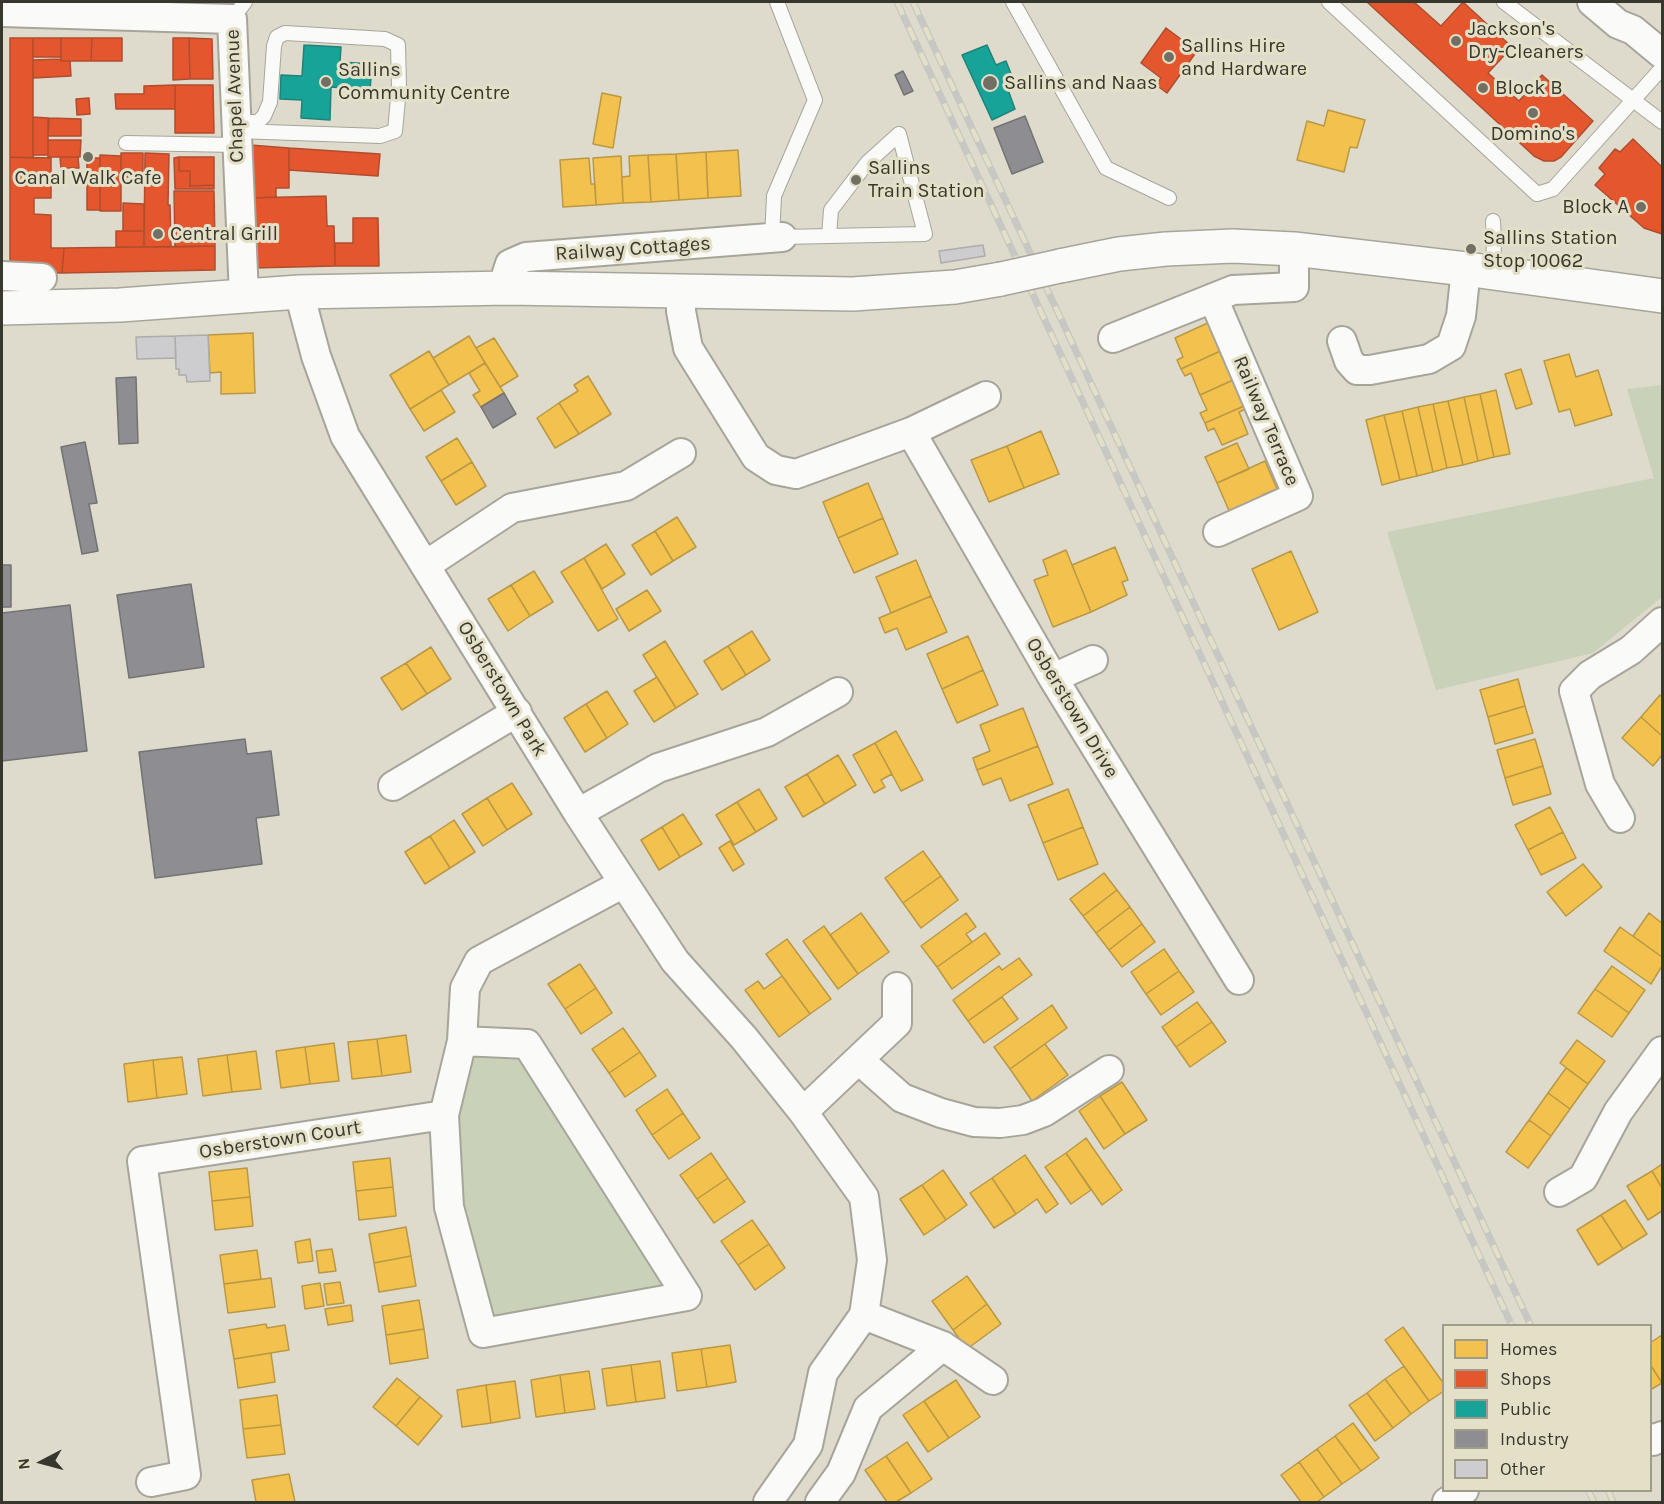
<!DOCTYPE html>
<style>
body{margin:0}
#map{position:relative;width:1664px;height:1504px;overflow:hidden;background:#dedbcd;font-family:Karla,sans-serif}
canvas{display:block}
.frame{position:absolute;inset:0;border:3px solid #38372d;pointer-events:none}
.legend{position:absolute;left:1442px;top:1324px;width:210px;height:168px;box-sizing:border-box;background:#e4dfc7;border:2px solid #9f9c89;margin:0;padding:8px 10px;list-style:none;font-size:18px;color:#38372d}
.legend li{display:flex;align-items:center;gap:12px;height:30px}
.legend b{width:30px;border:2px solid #9f9c89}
.north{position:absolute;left:12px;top:1432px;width:60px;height:60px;-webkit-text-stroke:4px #e4dfc7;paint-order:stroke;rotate:264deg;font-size:16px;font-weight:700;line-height:24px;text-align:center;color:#38372d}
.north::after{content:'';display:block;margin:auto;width:21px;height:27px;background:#38372d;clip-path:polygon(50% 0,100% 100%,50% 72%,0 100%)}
</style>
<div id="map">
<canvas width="1664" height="1504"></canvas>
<div class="frame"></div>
<ul class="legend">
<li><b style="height:16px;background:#f2c14e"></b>Homes</li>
<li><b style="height:16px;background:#e4572e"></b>Shops</li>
<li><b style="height:16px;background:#17a398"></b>Public</li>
<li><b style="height:16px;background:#8d8d92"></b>Industry</li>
<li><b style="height:16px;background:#cdcccf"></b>Other</li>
</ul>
<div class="north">N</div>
</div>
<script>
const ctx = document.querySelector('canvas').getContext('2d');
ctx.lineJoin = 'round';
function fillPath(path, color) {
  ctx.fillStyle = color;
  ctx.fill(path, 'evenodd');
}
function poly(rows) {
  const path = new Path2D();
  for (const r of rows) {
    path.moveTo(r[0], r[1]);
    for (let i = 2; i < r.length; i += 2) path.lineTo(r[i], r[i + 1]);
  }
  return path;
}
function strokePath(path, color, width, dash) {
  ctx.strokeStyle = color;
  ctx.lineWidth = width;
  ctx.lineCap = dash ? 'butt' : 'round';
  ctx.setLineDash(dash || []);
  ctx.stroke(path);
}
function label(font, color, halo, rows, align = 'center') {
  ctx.font = font + ' Karla,sans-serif';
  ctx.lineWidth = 6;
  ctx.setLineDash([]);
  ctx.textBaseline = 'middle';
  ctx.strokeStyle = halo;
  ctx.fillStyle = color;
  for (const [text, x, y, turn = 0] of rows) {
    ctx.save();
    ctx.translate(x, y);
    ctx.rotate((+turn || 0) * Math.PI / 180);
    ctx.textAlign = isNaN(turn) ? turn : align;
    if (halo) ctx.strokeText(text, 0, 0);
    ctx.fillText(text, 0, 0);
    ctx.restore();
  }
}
fillPath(poly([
 [1662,385,1662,597,1593,653,1436,690,1387,532,1654,478,1627,389],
 [470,1039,531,1050,680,1293,485,1326,448,1124]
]), '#c9d1b9');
const homes = poly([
 [602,93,621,97,613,148,593,144,602,93],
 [1328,110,1365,120,1357,148,1350,147,1344,172,1297,160,1307,121,1324,126,1328,110],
 [738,150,741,196,708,198,706,152,738,150],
 [706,152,708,198,679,200,676,154,706,152],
 [676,154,679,200,651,202,648,155,676,154],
 [648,155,651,202,623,203,622,177,630,176,629,156,648,155],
 [621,156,623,203,596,205,593,158,621,156],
 [589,158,591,184,595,184,596,205,563,207,560,160,589,158],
 [1214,320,1227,348,1181,369,1177,360,1183,357,1175,338,1214,320],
 [253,333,255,393,221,394,221,372,210,373,208,335,253,333],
 [469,336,485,363,449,385,433,358,469,336],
 [494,338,518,376,500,387,476,348,494,338],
 [1227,348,1240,377,1200,395,1191,373,1185,376,1181,369,1227,348],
 [429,351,449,385,410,409,390,375,429,351],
 [1569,354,1576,377,1598,370,1612,415,1575,426,1570,409,1559,412,1544,361,1569,354],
 [485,363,504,393,481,407,473,395,480,391,469,373,485,363],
 [1521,369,1532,404,1516,409,1505,374,1521,369],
 [588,376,611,414,579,434,559,403,578,391,574,385,588,376],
 [1233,380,1244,406,1205,423,1200,413,1207,410,1200,395,1233,380],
 [441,390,455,412,424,431,410,409,441,390],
 [1496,390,1510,454,1494,457,1480,394,1496,390],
 [1480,394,1494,457,1478,461,1464,397,1480,394],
 [1464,397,1478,461,1463,465,1448,401,1464,397],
 [1448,401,1463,465,1447,468,1433,404,1448,401],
 [559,403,579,434,555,448,537,418,559,403],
 [1433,404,1447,468,1433,472,1418,407,1433,404],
 [1244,406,1246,409,1239,412,1248,434,1222,445,1214,428,1208,431,1205,423,1244,406],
 [1418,407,1433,472,1417,476,1402,411,1418,407],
 [1402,411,1417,476,1400,480,1384,415,1402,411],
 [1384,415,1400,480,1382,485,1366,420,1384,415],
 [1041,431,1059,474,1024,488,1007,446,1041,431],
 [457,438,472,462,441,481,426,457,457,438],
 [1237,443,1249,469,1217,483,1205,457,1237,443],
 [1007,446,1024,488,989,502,971,460,1007,446],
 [1265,461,1277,489,1262,495,1267,504,1230,513,1217,483,1265,461],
 [472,462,486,486,456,505,441,481,472,462],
 [868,483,883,518,838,538,823,502,868,483],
 [677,517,696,547,673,561,655,531,677,517],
 [883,518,898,554,854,573,838,538,883,518],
 [655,531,673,561,651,575,632,545,655,531],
 [606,544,625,574,602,589,584,558,606,544],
 [1115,547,1128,580,1122,582,1127,595,1091,612,1072,565,1115,547],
 [1066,550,1091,612,1053,627,1034,580,1048,575,1043,560,1066,550],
 [1291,551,1318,612,1279,630,1252,569,1291,551],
 [584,558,618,619,598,631,561,572,584,558],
 [916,560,931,596,891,613,876,577,916,560],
 [534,571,553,602,530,616,511,585,534,571],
 [511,585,530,616,508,631,488,599,511,585],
 [647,590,661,611,629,631,616,609,647,590],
 [931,596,947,632,906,650,897,628,885,633,879,618,931,596],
 [752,631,770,660,746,675,728,646,752,631],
 [968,636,983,670,942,689,927,654,968,636],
 [665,641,698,694,676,708,643,655,665,641],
 [728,646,746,675,722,690,704,661,728,646],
 [431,647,451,679,427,694,406,663,431,647],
 [406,663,427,694,402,710,381,678,406,663],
 [983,670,998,705,957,723,942,689,983,670],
 [657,677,676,708,654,722,634,691,657,677],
 [1518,679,1525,706,1488,717,1480,690,1518,679],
 [607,691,628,724,607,738,586,704,607,691],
 [1660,695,1662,697,1662,736,1641,717,1660,695],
 [586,704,607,738,585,752,564,718,586,704],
 [1525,706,1533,733,1495,744,1488,717,1525,706],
 [1023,708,1038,746,977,770,973,758,990,751,980,725,1023,708],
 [1641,717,1662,736,1662,755,1653,766,1622,738,1641,717],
 [896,731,923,780,901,791,875,743,896,731],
 [1535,739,1543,766,1505,778,1497,750,1535,739],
 [875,743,892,774,881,780,885,787,874,793,853,755,875,743],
 [1038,746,1053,784,1010,801,1001,778,983,785,977,770,1038,746],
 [838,755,856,785,825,804,807,774,838,755],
 [1543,766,1551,794,1513,805,1505,778,1543,766],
 [807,774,825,804,803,817,785,787,807,774],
 [512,783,532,814,507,830,487,798,512,783],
 [759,789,777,819,756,832,737,802,759,789],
 [1068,789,1083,827,1043,843,1028,805,1068,789],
 [487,798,507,830,483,846,462,814,487,798],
 [737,802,756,832,734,845,716,815,737,802],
 [1550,807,1563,832,1528,850,1515,825,1550,807],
 [683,814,702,844,680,857,662,827,683,814],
 [454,820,475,852,450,868,430,836,454,820],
 [662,827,680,857,659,870,641,840,662,827],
 [1083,827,1098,864,1058,880,1043,843,1083,827],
 [1563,832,1576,858,1541,875,1528,850,1563,832],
 [430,836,450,868,425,884,405,852,430,836],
 [730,841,744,864,733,871,719,848,730,841],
 [923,851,941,876,903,903,885,878,923,851],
 [1583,864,1602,887,1566,916,1547,892,1583,864],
 [1104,873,1117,890,1083,916,1070,899,1104,873],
 [941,876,958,900,921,928,903,903,941,876],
 [1117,890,1130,907,1096,933,1083,916,1117,890],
 [1130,907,1142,924,1109,950,1096,933,1130,907],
 [861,913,889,952,858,974,830,935,861,913],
 [966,913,976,927,966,934,972,942,937,967,921,946,966,913],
 [1649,913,1662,923,1662,957,1633,936,1649,913],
 [1142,924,1155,942,1122,967,1109,950,1142,924],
 [824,926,858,974,838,989,803,941,824,926],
 [1620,927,1662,957,1662,966,1651,984,1604,951,1620,927],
 [985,933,1000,954,952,989,937,967,985,933],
 [787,939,831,999,810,1014,766,954,787,939],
 [1164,949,1179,971,1146,994,1131,972,1164,949],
 [1019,958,1032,975,968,1021,953,1000,999,966,1002,970,1019,958],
 [580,964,596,988,565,1009,548,984,580,964],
 [1612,966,1645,990,1629,1013,1595,989,1612,966],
 [1179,971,1194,992,1161,1015,1146,994,1179,971],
 [782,976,810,1014,779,1037,745,990,758,981,764,989,782,976],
 [596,988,612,1013,581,1034,565,1009,596,988],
 [1595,989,1629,1013,1612,1037,1578,1013,1595,989],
 [1002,997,1018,1019,984,1043,968,1021,1002,997],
 [1197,1002,1212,1022,1176,1047,1162,1027,1197,1002],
 [1052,1005,1067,1028,1010,1069,994,1047,1052,1005],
 [1212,1022,1226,1042,1190,1067,1176,1047,1212,1022],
 [623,1028,640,1052,609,1073,592,1049,623,1028],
 [406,1035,411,1072,382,1076,377,1039,406,1035],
 [377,1039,382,1076,352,1079,348,1042,377,1039],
 [1577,1040,1605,1061,1588,1084,1560,1063,1577,1040],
 [334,1043,339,1081,310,1084,305,1047,334,1043],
 [1045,1044,1068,1075,1032,1101,1010,1069,1045,1044],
 [305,1047,310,1084,281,1088,276,1051,305,1047],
 [256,1051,261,1089,232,1092,227,1055,256,1051],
 [640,1052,656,1076,625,1097,609,1073,640,1052],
 [227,1055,232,1092,203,1096,198,1059,227,1055],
 [182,1057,187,1094,157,1098,153,1060,182,1057],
 [153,1060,157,1098,128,1102,124,1064,153,1060],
 [1566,1068,1588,1084,1570,1109,1548,1093,1566,1068],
 [1122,1082,1147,1120,1125,1134,1100,1096,1122,1082],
 [667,1089,683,1113,652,1135,636,1110,667,1089],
 [1548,1093,1570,1109,1551,1136,1529,1120,1548,1093],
 [1100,1096,1125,1134,1104,1149,1079,1111,1100,1096],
 [683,1113,700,1138,669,1159,652,1135,683,1113],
 [1529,1120,1551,1136,1528,1168,1506,1152,1529,1120],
 [1086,1138,1122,1190,1102,1205,1066,1153,1086,1138],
 [711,1153,728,1178,697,1199,680,1175,711,1153],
 [1066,1153,1091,1190,1071,1204,1045,1167,1066,1153],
 [1025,1155,1058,1204,1046,1213,1037,1199,1016,1214,992,1178,1025,1155],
 [390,1158,393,1187,356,1191,353,1162,390,1158],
 [1662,1164,1662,1188,1652,1171,1662,1164],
 [247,1168,250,1197,212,1201,209,1172,247,1168],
 [943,1170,967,1205,946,1220,922,1185,943,1170],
 [1652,1171,1662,1188,1662,1211,1648,1220,1627,1186,1652,1171],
 [728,1178,745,1202,714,1223,697,1199,728,1178],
 [992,1178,1016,1214,994,1228,970,1193,992,1178],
 [922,1185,946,1220,924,1235,900,1199,922,1185],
 [393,1187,396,1216,359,1220,356,1191,393,1187],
 [250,1197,253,1226,215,1230,212,1201,250,1197],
 [1625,1200,1647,1234,1623,1249,1601,1215,1625,1200],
 [1601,1215,1623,1249,1598,1265,1577,1230,1601,1215],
 [752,1220,769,1244,738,1265,721,1241,752,1220],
 [406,1227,411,1256,374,1263,369,1234,406,1227],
 [310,1239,313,1261,298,1263,295,1242,310,1239],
 [769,1244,785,1268,755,1290,738,1265,769,1244],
 [332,1249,336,1271,319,1273,316,1251,332,1249],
 [257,1250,261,1279,224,1284,220,1255,257,1250],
 [411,1256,416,1286,379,1292,374,1263,411,1256],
 [967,1276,987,1304,953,1330,932,1301,967,1276],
 [271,1278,275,1307,228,1313,224,1284,271,1278],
 [340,1282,344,1303,327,1305,324,1284,340,1282],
 [320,1283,324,1306,305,1309,302,1286,320,1283],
 [419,1300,424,1329,386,1335,382,1306,419,1300],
 [987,1304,1001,1324,967,1349,953,1330,987,1304],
 [351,1305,353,1321,328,1325,325,1309,351,1305],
 [266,1324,267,1328,285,1325,289,1350,234,1359,229,1330,266,1324],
 [1403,1327,1444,1384,1444,1391,1429,1401,1385,1340,1403,1327],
 [424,1329,428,1358,390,1364,386,1335,424,1329],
 [1662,1335,1662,1383,1650,1364,1650,1343,1662,1335],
 [730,1345,736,1382,707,1387,701,1349,730,1345],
 [701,1349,707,1387,677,1391,672,1353,701,1349],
 [271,1353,275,1382,238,1388,234,1359,271,1353],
 [660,1361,665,1398,636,1402,631,1365,660,1361],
 [1650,1364,1662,1383,1650,1390,1650,1364],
 [631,1365,636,1402,607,1406,602,1369,631,1365],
 [1404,1366,1429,1401,1411,1414,1385,1379,1404,1366],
 [589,1371,595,1409,565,1413,560,1375,589,1371],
 [560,1375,565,1413,536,1417,531,1380,560,1375],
 [397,1378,420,1397,396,1426,373,1407,397,1378],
 [1385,1379,1411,1414,1393,1428,1367,1393,1385,1379],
 [956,1380,980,1417,949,1438,924,1401,956,1380],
 [515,1381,520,1418,491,1423,486,1385,515,1381],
 [486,1385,491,1423,462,1427,457,1390,486,1385],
 [1367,1393,1393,1428,1375,1441,1349,1405,1367,1393],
 [277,1395,281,1425,243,1429,240,1400,277,1395],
 [420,1397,442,1416,418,1445,396,1426,420,1397],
 [924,1401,949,1438,928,1452,903,1415,924,1401],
 [1353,1423,1379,1458,1361,1471,1335,1436,1353,1423],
 [281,1425,285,1454,247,1458,243,1429,281,1425],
 [1335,1436,1361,1471,1342,1484,1317,1449,1335,1436],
 [907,1442,932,1479,911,1493,886,1456,907,1442],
 [1317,1449,1342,1484,1324,1497,1299,1462,1317,1449],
 [886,1456,911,1493,896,1502,887,1502,865,1470,886,1456],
 [1299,1462,1324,1497,1317,1502,1301,1502,1281,1475,1299,1462],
 [289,1474,295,1502,256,1502,252,1480,289,1474]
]);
fillPath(homes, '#f2c14e');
strokePath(homes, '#ba9844', 1.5);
const shops = poly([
 [1367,2,1414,2,1441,26,1463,2,1512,47,1488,73,1519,101,1542,75,1593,121,1561,157,1554,161,1544,161,1534,156,1367,2],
 [1166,28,1197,51,1167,93,1156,85,1161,78,1141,63,1166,28],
 [10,38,33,38,33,158,10,157,10,38],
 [33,38,61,38,61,57,33,57,33,38],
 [61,38,92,38,91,61,61,61,61,38],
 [92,38,122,38,122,61,91,61,92,38],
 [173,38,189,38,190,79,173,80,173,38],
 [189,38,212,39,213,79,190,79,189,38],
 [61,59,61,61,70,61,71,76,33,78,33,60,61,59],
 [175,85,213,85,214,133,175,133,175,85],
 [175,85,175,109,116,109,115,94,144,94,144,86,175,85],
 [89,98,90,114,77,115,76,99,89,98],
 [33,117,48,118,48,155,33,155,33,117],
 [49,118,81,119,81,136,48,136,49,118],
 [1633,139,1662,167,1662,234,1644,228,1595,185,1605,174,1599,168,1615,149,1620,152,1633,139],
 [48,140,81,140,80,157,48,157,48,140],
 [250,145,289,148,289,188,276,188,276,197,251,198,250,145],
 [289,148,380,154,378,176,289,170,289,148],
 [121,153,143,153,143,177,121,177,121,153],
 [145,153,169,154,168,205,170,205,171,247,144,247,145,153],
 [100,155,121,156,121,211,100,211,100,155],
 [10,157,51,158,51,198,34,198,34,214,51,215,51,248,64,248,62,273,10,272,10,157],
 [60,157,78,157,79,168,61,168,60,157],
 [179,157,214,157,214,185,190,186,190,171,179,171,179,157],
 [179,157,179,171,190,171,190,186,214,185,214,189,175,189,174,158,179,157],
 [87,158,100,158,100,210,87,210,87,158],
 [174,191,214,191,215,246,175,247,174,191],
 [326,196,327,226,334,226,335,266,252,268,251,198,326,196],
 [123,203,144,204,144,231,123,231,123,203],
 [353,218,378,218,379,266,335,266,335,243,353,243,353,218],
 [116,231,144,231,144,247,116,247,116,231],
 [215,246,215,270,62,273,64,248,215,246]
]);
fillPath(shops, '#e4572e');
strokePath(shops, '#b04d2e', 1.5);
const public = poly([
 [304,45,341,47,340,62,372,64,370,90,331,87,330,120,301,118,302,100,280,99,281,75,302,76,304,45],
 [987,45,996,65,1006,61,1015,84,1007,87,1015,109,992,120,962,55,987,45]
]);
fillPath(public, '#17a398');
strokePath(public, '#218378', 1.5);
const industry = poly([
 [903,71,913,91,904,95,895,75,903,71],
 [1025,116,1043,162,1012,174,994,128,1025,116],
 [136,377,138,443,119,444,116,378,136,377],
 [504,393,516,414,493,428,481,407,504,393],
 [85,442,97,503,89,504,98,551,82,554,61,447,85,442],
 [2,565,11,565,11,607,2,607,2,565],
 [191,584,204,667,129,678,117,595,191,584],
 [70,605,87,751,2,761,2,613,70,605],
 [245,739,247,754,271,751,279,815,256,818,262,864,155,878,139,752,245,739]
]);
fillPath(industry, '#8d8d92');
strokePath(industry, '#747374', 1.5);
const building = poly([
 [983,245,985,256,941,263,939,251,983,245],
 [208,335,210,381,187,382,186,375,179,375,179,369,176,369,175,336,208,335],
 [175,336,176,358,137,359,136,337,175,336]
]);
fillPath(building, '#cdcccf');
strokePath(building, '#aeacaa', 1.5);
const service = poly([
 [1013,2,1106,168,1169,198],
 [1329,2,1537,194,1553,189,1662,68],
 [1504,2,1662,122],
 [232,19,245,2],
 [236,122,258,122,264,116,270,102,274,46,277,37,285,33,385,39,398,45,399,88,395,131,380,136,237,131],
 [126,143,237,145],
 [782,237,829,236,925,234,899,134,867,163,831,210,829,236],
 [772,238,774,196,815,100,777,2],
 [1493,273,1494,240,1493,221]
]);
const minor = poly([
 [1592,2,1618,24,1633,30,1662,54],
 [2,12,232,19,244,296],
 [2,276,42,278],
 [508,288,507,273,510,264,526,257,782,237],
 [299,292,316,356,345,436,578,813,675,961,744,1038,803,1112,864,1197,872,1260,864,1315,823,1373,808,1445,768,1502],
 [681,292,681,311,688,348,756,457,776,470,796,474,911,432,1053,678,1239,980],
 [1213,298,1298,496,1218,532],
 [1113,338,1233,290,1294,287,1294,249],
 [1342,341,1349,361,1357,370,1370,370,1429,359,1451,346,1461,316,1466,269],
 [911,432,986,396],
 [426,565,512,508,626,486,681,453],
 [1053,678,1093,660],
 [393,786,517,712],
 [578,813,658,768,767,732,838,692],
 [1620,818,1600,784,1574,691,1590,675,1631,650,1662,622],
 [859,1060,902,1098,941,1113,974,1122,1000,1123,1023,1120,1044,1112,1109,1070],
 [803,1112,897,1023,897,987],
 [444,1115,449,1207,483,1333,687,1296,527,1044,462,1041],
 [1559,1192,1583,1178,1618,1112,1662,1051],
 [864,1315,943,1346,993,1380],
 [1650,1438,1653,1441,1662,1436],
 [151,1482,186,1475,142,1161,444,1115,462,1041,465,988,479,961,624,883],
 [820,1502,841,1473,868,1408,943,1346],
 [1447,1502,1464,1490]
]);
const tertiary = poly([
 [1060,266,1119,254,1166,249,1233,246,1294,249,1466,269,1662,296],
 [2,308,120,305,299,292,508,288,853,294,955,287,1001,279]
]);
strokePath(service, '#a7a59a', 16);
strokePath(minor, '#a7a59a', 32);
strokePath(tertiary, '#a7a59a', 36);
strokePath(service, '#fafaf8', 14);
strokePath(minor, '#fafaf8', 28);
strokePath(tertiary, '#fafaf8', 33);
const rail = poly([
 [897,2,1512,1326],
 [913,2,1531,1326],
 [1588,1490,1594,1502],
 [1608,1490,1613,1502]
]);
strokePath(rail, '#c7c7c3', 7);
strokePath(rail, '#e4dfc7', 4.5, [14]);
const tertiaryBridge = poly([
 [1001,279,1060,266]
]);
strokePath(tertiaryBridge, '#a7a59a', 36, []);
strokePath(tertiaryBridge, '#fafaf8', 33);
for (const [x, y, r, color] of [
 [1456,41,6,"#727065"],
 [1169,57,6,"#727065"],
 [326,82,6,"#727065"],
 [990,83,8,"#727065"],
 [1483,88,6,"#727065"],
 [1533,113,6,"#727065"],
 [88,157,6,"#727065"],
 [856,180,6,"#727065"],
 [1641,207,6,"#727065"],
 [158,234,6,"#727065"],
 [1471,249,6,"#727065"]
]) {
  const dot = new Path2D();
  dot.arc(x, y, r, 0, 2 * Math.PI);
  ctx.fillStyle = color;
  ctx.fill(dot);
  strokePath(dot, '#e4dfc7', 2);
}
label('20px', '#38372d', '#e4dfc7', [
 ["Jackson's",1468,29],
 ["Dry-Cleaners",1468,52],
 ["Sallins Hire",1181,46],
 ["and Hardware",1181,69],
 ["Sallins",338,70],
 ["Community Centre",338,93],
 ["Sallins and Naas",1004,83],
 ["Block B",1495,88],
 ["Domino's",1533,134,"center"],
 ["Sallins",868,168],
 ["Train Station",868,191],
 ["Canal Walk Cafe",88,178,"center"],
 ["Block A",1629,207,"right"],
 ["Central Grill",170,234],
 ["Sallins Station",1483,238],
 ["Stop 10062",1483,261]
], 'left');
label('20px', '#38372d', '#e4dfc7', [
 ["Chapel Avenue",235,96,-92],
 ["Railway Cottages",633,249,-4],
 ["Railway Terrace",1266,421,67],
 ["Osberstown Park",502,689,59],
 ["Osberstown Drive",1072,708,59],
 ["Osberstown Court",280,1140,-9]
]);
</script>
